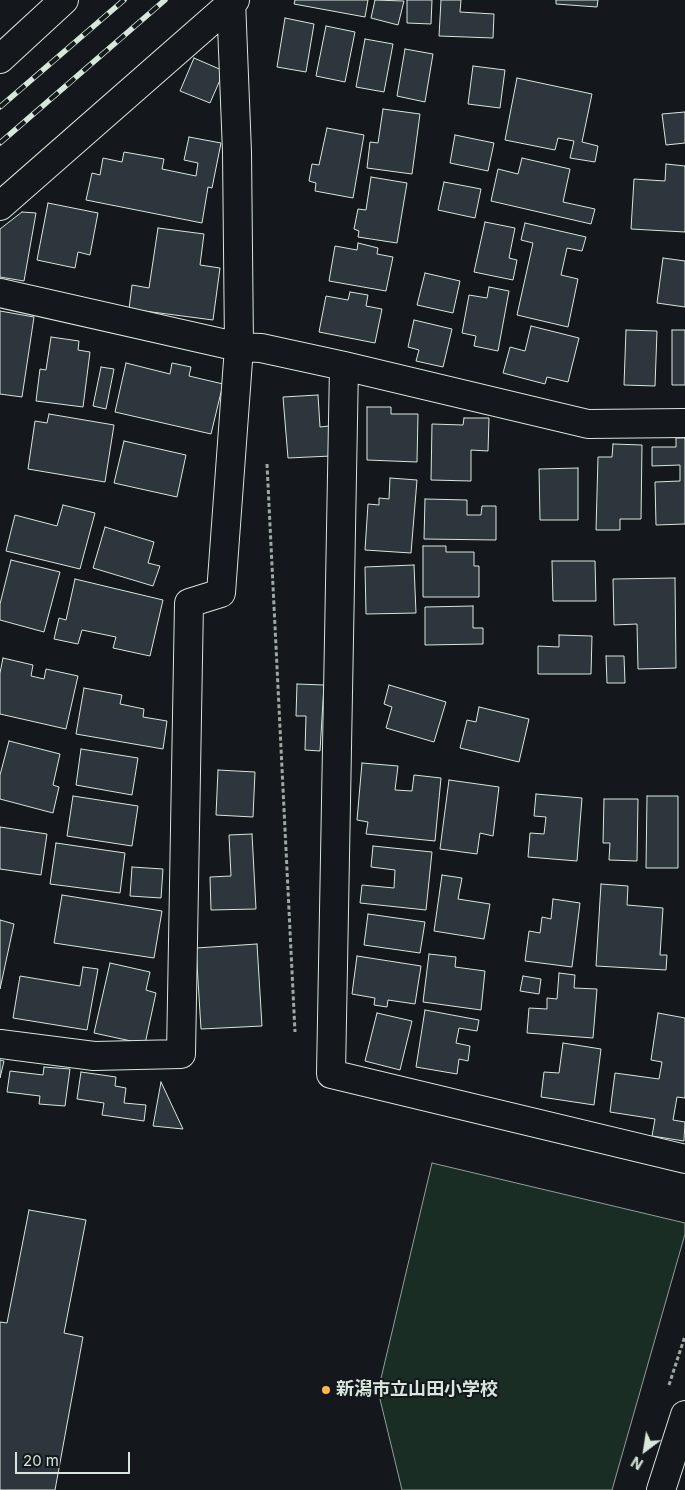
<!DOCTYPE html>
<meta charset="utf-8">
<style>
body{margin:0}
#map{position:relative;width:685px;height:1490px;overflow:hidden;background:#14181c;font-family:Inter,sans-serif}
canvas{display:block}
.north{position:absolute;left:620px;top:1425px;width:50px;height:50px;-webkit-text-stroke:4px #14181c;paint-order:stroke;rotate:211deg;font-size:14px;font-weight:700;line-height:20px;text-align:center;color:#d8e6dc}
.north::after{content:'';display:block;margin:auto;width:18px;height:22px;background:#d8e6dc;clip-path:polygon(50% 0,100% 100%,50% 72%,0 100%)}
.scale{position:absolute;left:15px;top:1452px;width:115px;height:22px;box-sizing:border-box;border:2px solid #d8e6dc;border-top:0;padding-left:6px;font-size:15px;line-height:18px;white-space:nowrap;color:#d8e6dc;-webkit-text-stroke:4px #14181c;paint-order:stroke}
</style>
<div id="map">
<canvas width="685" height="1490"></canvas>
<div class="north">N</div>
<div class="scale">20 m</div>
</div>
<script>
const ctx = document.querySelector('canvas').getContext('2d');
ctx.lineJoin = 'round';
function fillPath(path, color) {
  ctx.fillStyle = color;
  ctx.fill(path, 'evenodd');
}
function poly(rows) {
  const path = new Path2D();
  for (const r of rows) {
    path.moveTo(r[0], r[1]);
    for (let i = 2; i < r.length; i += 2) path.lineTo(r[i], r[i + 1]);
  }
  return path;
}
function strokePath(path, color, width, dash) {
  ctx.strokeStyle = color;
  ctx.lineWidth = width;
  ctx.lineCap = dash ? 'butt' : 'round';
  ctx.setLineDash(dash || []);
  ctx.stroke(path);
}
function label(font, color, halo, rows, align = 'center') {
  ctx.font = font + ' Inter,"Noto Sans JP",sans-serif';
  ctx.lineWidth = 4;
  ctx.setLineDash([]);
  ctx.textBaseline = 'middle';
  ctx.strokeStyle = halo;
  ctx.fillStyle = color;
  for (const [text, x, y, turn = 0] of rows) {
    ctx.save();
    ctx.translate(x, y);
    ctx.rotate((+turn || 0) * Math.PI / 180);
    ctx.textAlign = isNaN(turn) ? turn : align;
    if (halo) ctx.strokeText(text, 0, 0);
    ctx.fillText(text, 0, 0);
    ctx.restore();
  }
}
const green = poly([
 [432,1163,685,1223,685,1234,612,1490,402,1490,378,1391,432,1163]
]);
fillPath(green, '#1a2d24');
strokePath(green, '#939e99', 1);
const building = poly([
 [295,0,368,0,365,17,294,4,295,0],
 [375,0,404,1,398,25,371,18,375,0],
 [407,0,432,0,431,24,407,23,407,0],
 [441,0,461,0,460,12,494,14,493,38,439,36,441,0],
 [556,0,598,0,597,7,556,4,556,0],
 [285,18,314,24,306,72,277,67,285,18],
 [326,26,355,32,345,82,316,76,326,26],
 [365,39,393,44,384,92,356,87,365,39],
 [405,49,433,54,425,102,397,96,405,49],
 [194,58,224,71,210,103,180,91,194,58],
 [473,66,505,70,500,108,468,104,473,66],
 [517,78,592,94,582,142,598,146,595,162,570,158,574,141,558,138,555,150,505,140,517,78],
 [383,109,420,114,412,174,367,168,370,142,378,143,383,109],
 [685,112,685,143,666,145,662,114,685,112],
 [327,128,364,135,353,198,315,191,316,183,309,181,312,164,319,165,327,128],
 [455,135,494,143,488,171,450,163,455,135],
 [189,137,221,143,212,188,208,187,202,223,86,200,92,173,100,175,103,158,122,162,124,152,164,159,162,169,196,176,198,163,184,160,189,137],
 [522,158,570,169,563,202,595,209,591,224,491,201,498,169,518,174,522,158],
 [666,164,685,166,685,232,631,229,634,179,665,181,666,164],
 [371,177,407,183,397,243,358,237,359,231,354,229,358,209,366,210,371,177],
 [444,182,481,189,475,218,438,210,444,182],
 [48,203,98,213,90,255,78,252,75,268,37,260,48,203],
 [22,212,36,213,24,281,0,277,0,229,22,212],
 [485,222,515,228,509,258,517,260,513,280,474,272,485,222],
 [525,223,586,237,582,251,567,248,561,275,578,279,568,327,517,315,533,243,521,240,525,223],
 [158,228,204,234,200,265,220,268,213,320,129,309,132,285,149,288,158,228],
 [358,243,378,248,377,254,393,257,386,291,329,281,335,246,357,250,358,243],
 [663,258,685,261,685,307,657,303,663,258],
 [425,273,460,281,453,313,417,305,425,273],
 [489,287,509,291,498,351,474,346,476,336,462,333,469,295,487,298,489,287],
 [350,292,368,295,366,306,382,309,375,343,319,332,326,296,348,300,350,292],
 [0,311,34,317,22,397,0,394,0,311],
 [414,320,452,329,443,367,416,361,419,350,408,347,414,320],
 [531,326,579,338,568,382,547,377,545,384,503,373,510,347,525,351,531,326],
 [626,330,657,331,655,386,624,385,626,330],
 [672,330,685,330,685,385,672,385,672,330],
 [51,337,79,341,78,350,90,352,83,407,36,401,40,369,46,370,51,337],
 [126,363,170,374,172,363,191,367,189,376,223,384,211,434,115,412,126,363],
 [101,367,114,369,106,409,93,406,101,367],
 [318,395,320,427,329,426,331,456,288,458,283,397,318,395],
 [367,407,391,407,391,414,418,414,417,462,367,460,367,407],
 [49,414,114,425,105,482,28,469,35,421,47,423,49,414],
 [464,418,489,418,488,451,471,450,471,481,431,480,432,424,463,425,464,418],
 [676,438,685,438,685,524,656,525,655,482,680,481,680,465,652,466,652,447,676,447,676,438],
 [124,441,186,455,177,497,114,483,124,441],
 [613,444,642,445,641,519,620,519,620,530,596,530,598,457,612,457,613,444],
 [578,468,578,520,540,520,539,469,578,468],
 [390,478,417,480,411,553,365,550,368,504,379,505,379,498,389,499,390,478],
 [425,499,467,500,467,515,481,515,482,506,496,506,496,540,424,539,425,499],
 [63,505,95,513,80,569,6,551,15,515,57,526,63,505],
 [105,527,154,542,148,563,160,566,153,586,93,568,105,527],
 [423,546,446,546,446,552,474,552,474,566,479,566,479,597,423,597,423,546],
 [11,560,60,572,44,632,0,620,0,604,11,560],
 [552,561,595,561,596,601,553,601,552,561],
 [414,565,416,613,366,614,365,567,414,565],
 [675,578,676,668,638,669,637,624,614,625,613,579,675,578],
 [75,579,163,600,150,656,113,648,116,637,82,630,78,644,54,639,59,618,66,620,75,579],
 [473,606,473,628,483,628,483,644,425,645,425,607,473,606],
 [559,635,592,636,591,674,538,674,538,646,559,647,559,635],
 [606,656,624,656,625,683,607,683,606,656],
 [3,658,33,665,31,676,44,679,46,669,78,676,66,729,0,714,0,673,3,658],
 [297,684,324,685,320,751,305,750,306,716,296,716,297,684],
 [389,685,446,702,434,742,386,728,392,707,384,704,389,685],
 [84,688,122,695,120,704,144,709,143,717,167,721,163,749,76,734,84,688],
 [479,707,529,719,519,762,460,748,467,720,476,722,479,707],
 [9,741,60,754,53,785,59,787,53,813,0,799,0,775,9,741],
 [81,749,138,758,132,795,76,785,81,749],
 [362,763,398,766,395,790,412,791,414,775,441,778,435,841,366,834,368,822,357,820,362,763],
 [218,770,255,772,253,817,216,815,218,770],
 [449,780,499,787,493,836,480,833,477,854,440,849,449,780],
 [536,794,582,798,577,861,528,857,530,833,544,834,546,817,534,816,536,794],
 [73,796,138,806,132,846,67,836,73,796],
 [647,796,678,796,678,868,646,868,647,796],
 [604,799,638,799,637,861,609,860,610,843,603,843,604,799],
 [0,827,47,834,41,875,0,869,0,827],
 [252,834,256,909,211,910,210,877,231,876,229,835,252,834],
 [56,843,125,853,120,893,50,884,56,843],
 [373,846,432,852,426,910,360,903,362,885,394,888,395,870,371,867,373,846],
 [132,867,163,869,161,898,130,896,132,867],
 [442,875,462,878,458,899,490,904,484,939,434,931,442,875],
 [601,884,628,886,627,905,663,908,660,955,667,955,666,970,596,966,601,884],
 [62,895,162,911,154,958,54,943,62,895],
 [553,899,580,903,572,967,525,961,529,931,540,933,542,917,551,919,553,899],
 [368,914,425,922,420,953,364,945,368,914],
 [0,920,14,924,0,989,0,920],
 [257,944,262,1026,201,1029,196,948,257,944],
 [429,954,456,957,455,967,485,971,481,1010,423,1002,429,954],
 [357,956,421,966,415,1004,388,1000,387,1007,374,1005,375,998,352,994,357,956],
 [110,963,150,972,146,990,156,993,145,1044,94,1033,110,963],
 [83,967,98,969,87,1030,13,1018,20,976,80,986,83,967],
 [559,973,575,975,574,988,597,989,593,1038,527,1033,529,1008,547,1009,547,998,557,999,559,973],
 [523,976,541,979,539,994,520,991,523,976],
 [425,1010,479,1020,477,1031,459,1028,456,1043,470,1046,468,1061,459,1059,457,1074,416,1067,425,1010],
 [377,1013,412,1021,400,1070,365,1061,377,1013],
 [658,1013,685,1018,685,1098,677,1097,673,1120,685,1122,684,1141,652,1136,655,1119,610,1112,615,1073,659,1079,662,1062,651,1060,658,1013],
 [563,1043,601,1049,594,1105,541,1097,544,1072,559,1073,563,1043],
 [0,1060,4,1061,0,1078,0,1060],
 [44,1067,70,1069,65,1106,39,1104,40,1096,7,1092,10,1071,43,1075,44,1067],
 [81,1072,116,1077,115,1086,126,1088,124,1103,146,1105,144,1121,102,1115,104,1103,77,1099,81,1072],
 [161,1082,183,1129,153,1126,161,1082],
 [29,1210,86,1220,64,1333,83,1337,55,1490,0,1490,0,1322,7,1323,29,1210]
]);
fillPath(building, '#2c363c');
strokePath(building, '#d8e6dc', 1);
const minor = poly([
 [0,59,64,0],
 [0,206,235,0],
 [0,293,239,347,261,348,344,366,588,424,685,423],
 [344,366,331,1074,685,1159],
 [0,1044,94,1056,181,1054,189,603,221,593,239,347,237,152,231,0],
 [661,1490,685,1415]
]);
strokePath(minor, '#d8e6dc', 30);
strokePath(poly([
 [267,464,295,1032],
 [669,1385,685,1336]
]), '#9da8a2', 3, [4, 2.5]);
strokePath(minor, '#14181c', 28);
const rail = poly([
 [0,107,124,0],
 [0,143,165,0]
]);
strokePath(rail, '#d8e6dc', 5.5);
strokePath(rail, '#14181c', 4, [11]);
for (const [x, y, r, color] of [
 [326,1390,5,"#ffb74d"]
]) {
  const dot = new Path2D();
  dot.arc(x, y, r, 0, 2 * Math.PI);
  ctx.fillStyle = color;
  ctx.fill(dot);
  strokePath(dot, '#14181c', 2);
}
label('bold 18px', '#d8e6dc', '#14181c', [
 ["新潟市立山田小学校",336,1390]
], 'left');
</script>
